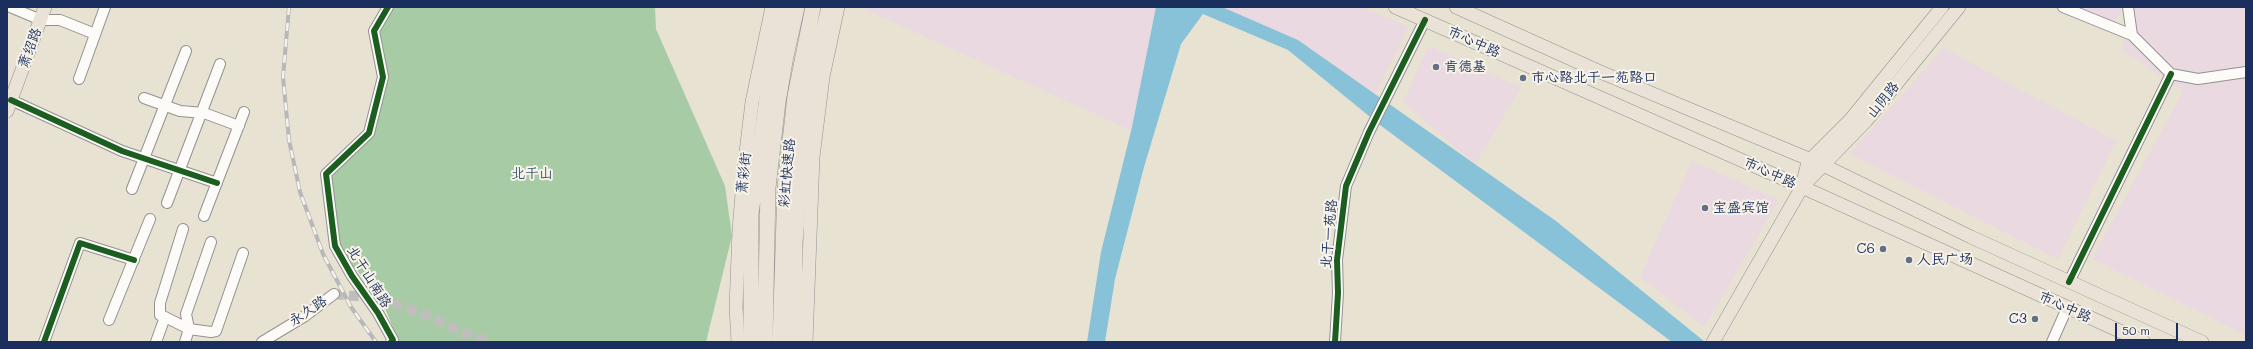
<!DOCTYPE html>
<meta charset="utf-8">
<style>
body{margin:0}
#map{position:relative;width:2253px;height:349px;overflow:hidden;background:#e8e2d3;font-family:Mali,sans-serif}
canvas{display:block}
.frame{position:absolute;inset:0;border:8px solid #1b2f5e;pointer-events:none}
.scale{position:absolute;left:2115px;top:323px;width:63px;height:18px;box-sizing:border-box;border:2px solid #1b2f5e;border-top:0;padding-left:5px;font-size:12px;line-height:14px;white-space:nowrap;color:#1b2f5e;-webkit-text-stroke:3px #f7f3e8;paint-order:stroke}
</style>
<div id="map">
<canvas width="2253" height="349"></canvas>
<div class="frame"></div>
<div class="scale">50 m</div>
</div>
<script>
const ctx = document.querySelector('canvas').getContext('2d');
ctx.lineJoin = 'round';
function fillPath(path, color) {
  ctx.fillStyle = color;
  ctx.fill(path, 'evenodd');
}
function poly(rows) {
  const path = new Path2D();
  for (const r of rows) {
    path.moveTo(r[0], r[1]);
    for (let i = 2; i < r.length; i += 2) path.lineTo(r[i], r[i + 1]);
  }
  return path;
}
function strokePath(path, color, width, dash) {
  ctx.strokeStyle = color;
  ctx.lineWidth = width;
  ctx.lineCap = dash ? 'butt' : 'round';
  ctx.setLineDash(dash || []);
  ctx.stroke(path);
}
function label(font, color, halo, rows, align = 'center') {
  ctx.font = font + ' Mali,"LXGW WenKai TC",sans-serif';
  ctx.lineWidth = 4;
  ctx.setLineDash([]);
  ctx.textBaseline = 'middle';
  ctx.strokeStyle = halo;
  ctx.fillStyle = color;
  for (const [text, x, y, turn = 0] of rows) {
    ctx.save();
    ctx.translate(x, y);
    ctx.rotate((+turn || 0) * Math.PI / 180);
    ctx.textAlign = isNaN(turn) ? turn : align;
    if (halo) ctx.strokeText(text, 0, 0);
    ctx.fillText(text, 0, 0);
    ctx.restore();
  }
}
fillPath(poly([
 [860,7,1163,7,1137,133],
 [1222,7,1362,7,1409,27,1375,94,1298,40],
 [2071,7,2123,7,2113,27],
 [2125,7,2246,7,2246,335,2092,259,2183,91,2123,50],
 [1429,46,1521,88,1475,164,1403,102],
 [1943,48,2116,141,2058,259,1850,154],
 [1692,161,1779,200,1704,327,1640,277]
]), '#ead9e0');
fillPath(poly([
 [388,7,655,7,656,29,725,186,732,236,706,342,399,342,380,296,335,246,326,174,369,133,383,77,374,31]
]), '#a7cba4');
fillPath(poly([
 [1156,7,1222,7,1298,40,1556,221,1705,342,1672,342,1380,125,1288,50,1203,14,1181,44,1144,167,1115,279,1105,342,1087,342,1101,252,1132,127]
]), '#87c2d8');
strokePath(poly([
 [334,294,376,298,426,315,464,333,490,342]
]), '#bfbebc', 10, [10, 5]);
const minor = poly([
 [10,7,41,20,60,20,95,34],
 [388,7,374,31,383,77,369,133,326,174,335,246,352,276,378,313,393,340,391,342],
 [2063,7,2132,35],
 [2128,7,2132,35,2171,74,2198,79,2246,72],
 [79,79,105,7],
 [144,98,180,111,204,113,239,126],
 [11,100,122,151,217,183],
 [132,189,186,51],
 [167,203,220,64],
 [204,216,244,112],
 [2069,282,2171,74],
 [165,317,189,329,211,332,216,331,243,253],
 [109,320,150,219],
 [44,342,80,243,134,260],
 [156,342,165,317,160,315,160,303,183,229],
 [185,342,189,329,186,314,211,242],
 [262,342,305,316,334,294],
 [1335,342,1338,293,1337,260,1346,186,1369,132,1425,20],
 [2052,342,2067,308]
]);
const major = poly([
 [1395,7,1802,187,2144,342],
 [1456,7,1598,71,1823,165,1971,237,2202,342],
 [7,111,45,7],
 [1803,186,1866,121,1959,7],
 [738,342,736,307,739,230,744,169,752,102,772,7],
 [806,342,813,157,823,77,838,7],
 [1713,342,1802,187,1808,162,1851,119,1942,7]
]);
const highway = poly([
 [751,342,751,214,771,68,783,7],
 [765,342,768,188,778,102,786,56,797,7],
 [780,342,785,187,795,96,813,7],
 [794,342,795,243,801,169,809,93,829,7]
]);
strokePath(minor, '#929292', 12);
strokePath(major, '#929292', 14);
strokePath(highway, '#929292', 16);
strokePath(minor, '#fcfbf8', 10);
strokePath(major, '#eae2d6', 13);
strokePath(highway, '#eae2d6', 15);
const rail = poly([
 [289,7,283,77,289,140,300,192,323,254,351,307,376,342]
]);
strokePath(rail, '#b6b8ba', 4);
strokePath(rail, '#f7f3e8', 2.5, [8]);
strokePath(poly([
 [388,7,374,31,383,77,369,133,326,174,335,246,352,276,378,313,393,340,391,342],
 [11,100,122,151,217,183],
 [2069,282,2171,74],
 [44,342,80,243,134,260],
 [1335,342,1338,293,1337,260,1346,186,1369,132,1425,20]
]), '#1b5e20', 6);
for (const [x, y, r, color] of [
 [1436,67,4,"#636e87"],
 [1523,78,4,"#636e87"],
 [1705,208,4,"#636e87"],
 [1883,249,4,"#636e87"],
 [1909,260,4,"#636e87"],
 [2035,319,4,"#636e87"]
]) {
  const dot = new Path2D();
  dot.arc(x, y, r, 0, 2 * Math.PI);
  ctx.fillStyle = color;
  ctx.fill(dot);
  strokePath(dot, '#f7f3e8', 1.5);
}
label('14px', '#1b2f5e', '#f7f3e8', [
 ["市心中路",1474,42,24],
 ["萧绍路",30,48,-70],
 ["山阴路",1883,100,-51],
 ["萧彩街",744,173,-84],
 ["彩虹快速路",787,173,-85],
 ["市心中路",1770,173,24],
 ["北干一苑路",1329,234,-85],
 ["北干山南路",369,277,58],
 ["市心中路",2065,307,24],
 ["永久路",308,311,-34]
]);
label('14px', '#1b2f5e', '#f7f3e8', [
 ["肯德基",1444,67],
 ["市心路北干一苑路口",1531,78],
 ["宝盛宾馆",1713,208],
 ["C6",1875,249,"right"],
 ["人民广场",1917,260],
 ["C3",2027,319,"right"]
], 'left');
label('14px', '#37596c', '#f7f3e8', [
 ["北干山",532,174]
]);
</script>
